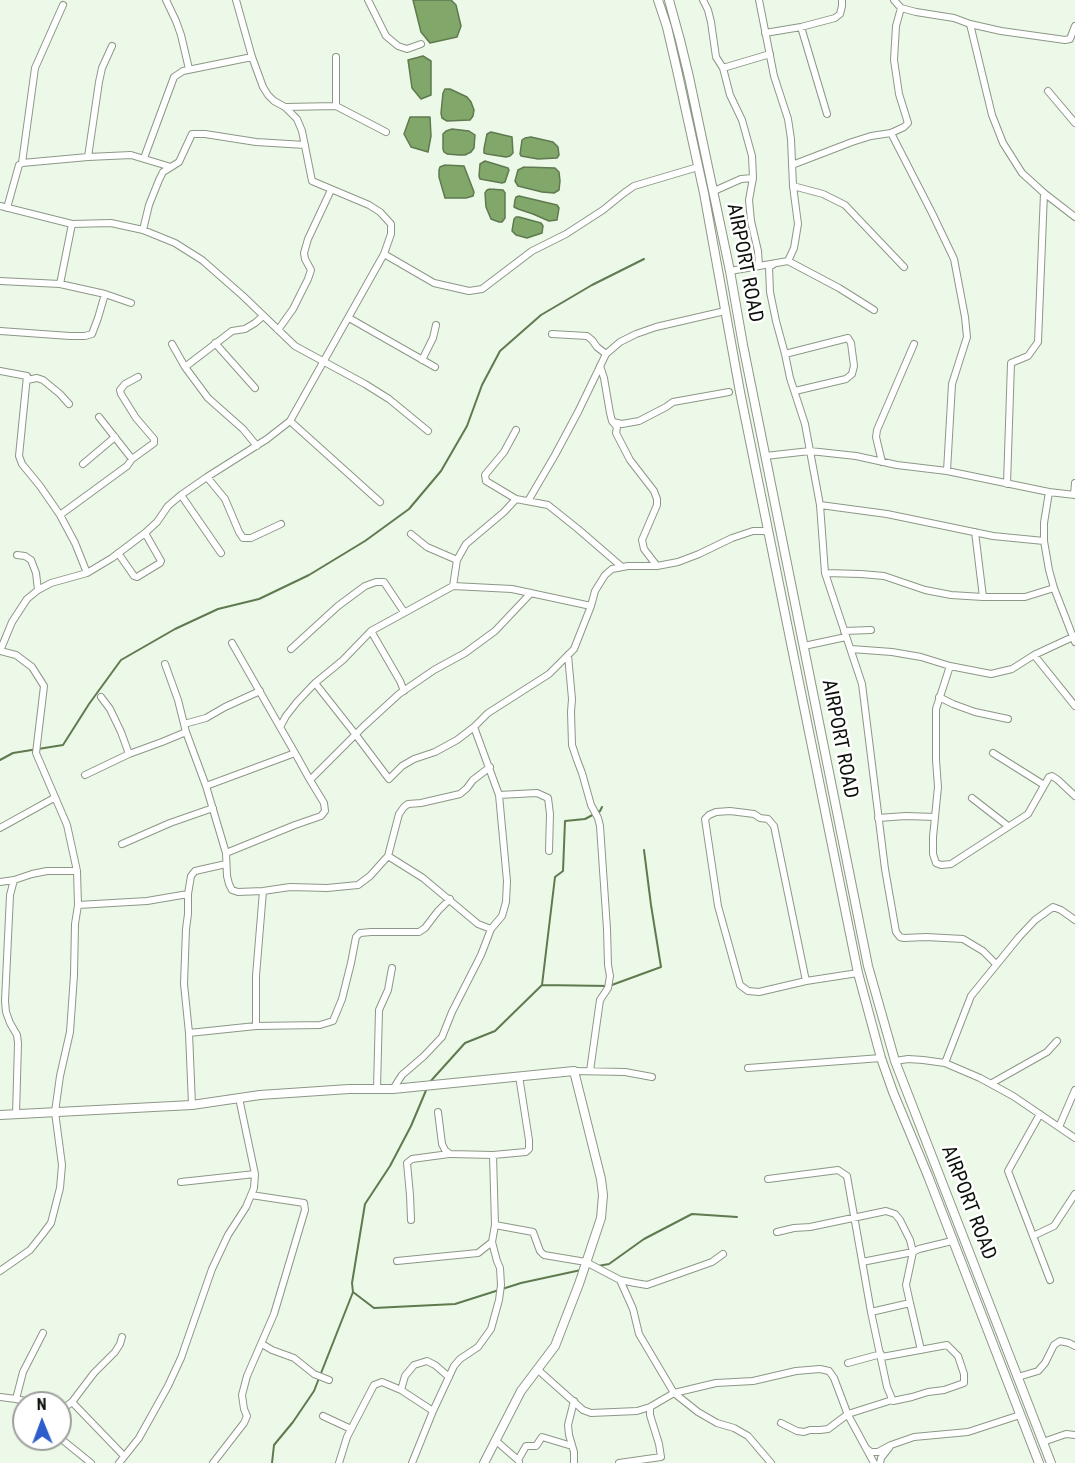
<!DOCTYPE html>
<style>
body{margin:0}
#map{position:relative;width:1075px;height:1463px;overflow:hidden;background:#edf9e8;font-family:"Roboto Condensed",sans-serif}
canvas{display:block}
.north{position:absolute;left:12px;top:1391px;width:60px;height:60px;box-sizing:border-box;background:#fff;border:2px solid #9ea09d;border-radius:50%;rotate:359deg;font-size:16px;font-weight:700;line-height:24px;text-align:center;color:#0d110b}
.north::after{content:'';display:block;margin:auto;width:21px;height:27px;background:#2d5dcc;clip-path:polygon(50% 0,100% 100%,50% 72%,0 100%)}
</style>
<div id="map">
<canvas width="1075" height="1463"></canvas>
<div class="north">N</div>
</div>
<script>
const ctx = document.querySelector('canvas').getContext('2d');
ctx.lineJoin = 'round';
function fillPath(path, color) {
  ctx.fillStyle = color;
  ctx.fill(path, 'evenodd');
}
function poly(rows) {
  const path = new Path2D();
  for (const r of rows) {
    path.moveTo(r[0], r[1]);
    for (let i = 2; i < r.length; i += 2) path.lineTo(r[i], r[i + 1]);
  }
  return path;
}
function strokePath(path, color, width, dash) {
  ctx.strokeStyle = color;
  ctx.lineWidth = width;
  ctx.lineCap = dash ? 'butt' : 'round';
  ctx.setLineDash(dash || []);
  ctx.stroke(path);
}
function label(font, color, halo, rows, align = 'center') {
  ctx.font = font + ' "Roboto Condensed",sans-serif';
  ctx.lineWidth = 5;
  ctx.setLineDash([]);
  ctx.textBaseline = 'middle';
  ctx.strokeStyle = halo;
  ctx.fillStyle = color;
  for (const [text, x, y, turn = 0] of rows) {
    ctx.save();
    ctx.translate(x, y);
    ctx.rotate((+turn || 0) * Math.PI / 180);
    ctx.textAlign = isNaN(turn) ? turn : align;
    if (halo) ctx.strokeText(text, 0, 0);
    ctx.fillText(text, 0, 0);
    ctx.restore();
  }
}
const water = poly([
 [413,0,451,0,456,5,461,26,457,37,430,43,421,32,413,0],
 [423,56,431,61,431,95,421,99,412,88,408,60,423,56],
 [445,89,450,89,467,97,471,102,474,110,473,116,470,120,447,121,442,118,441,113,443,93,445,89],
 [410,117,430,117,431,136,428,152,411,147,404,134,410,117],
 [452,129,469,131,475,135,474,148,471,152,465,155,459,155,447,154,444,152,443,149,443,134,446,131,452,129],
 [491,132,512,137,513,153,510,156,506,157,487,154,484,153,484,149,487,134,491,132],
 [531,137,553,142,558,147,559,155,557,158,538,159,521,156,520,154,522,140,525,138,531,137],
 [485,161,508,168,509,170,505,182,502,183,480,179,479,176,480,164,485,161],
 [445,165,464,166,474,192,473,196,466,198,445,198,439,177,439,170,440,167,445,165],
 [524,167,555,168,559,172,560,181,559,190,554,193,542,192,518,186,515,181,518,170,524,167],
 [490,189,503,190,505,193,505,218,502,222,499,222,491,219,486,207,485,193,487,190,490,189],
 [519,196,557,205,559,208,557,220,549,221,533,214,518,209,514,207,515,200,516,197,519,196],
 [516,217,519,217,541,223,543,226,542,233,527,238,516,235,512,231,514,219,516,217]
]);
fillPath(water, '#81a76b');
strokePath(water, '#5e7a4e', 1.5);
strokePath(poly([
 [0,760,13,753,63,745,89,704,121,660,175,629,218,609,259,599,309,575,365,541,409,509,441,471,467,426,482,385,500,351,541,315,592,285,644,259],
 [542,985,555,877,563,871,565,821,585,819,600,811,602,807],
 [429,1083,465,1043,495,1031,542,985,609,986,661,967,651,905,644,850],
 [598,1266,609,1264,644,1239,692,1214,737,1217],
 [353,1292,352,1283,365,1204,390,1166,411,1126,427,1088],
 [272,1463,274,1445,293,1422,314,1391,353,1292,374,1308,455,1304,521,1283,581,1270]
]), '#5e7a4e', 2);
const street = poly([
 [166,0,176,21,181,35,189,69],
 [368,0,386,36,398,46,407,49,421,44],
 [703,0,708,10,711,22,716,57,723,68,730,95,742,120,752,156,753,178,749,200,751,221,758,251,759,266],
 [894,0,901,8,916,12,954,18,970,24,1001,31,1065,40,1070,39,1075,26],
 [970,24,992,115,1003,143,1022,173,1044,193,1075,217],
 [801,27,827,114],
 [765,33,801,27,835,18,840,14,842,6,842,0],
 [336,57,336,106],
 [723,68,770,54],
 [1048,91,1075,123],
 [285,107,336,106,386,132],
 [891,133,932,213,954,259,965,317,967,337,952,384,947,471],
 [88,157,99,82,102,68,112,46],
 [144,158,174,77,183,71,252,57],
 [22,163,35,68,63,5],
 [792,165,852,142,871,136,891,133,904,127,908,123,899,94,894,60,896,26,901,8],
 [793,186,823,194,845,205,904,267],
 [714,191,741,179,753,178],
 [0,206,72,224,111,223,143,230,175,243,202,260,243,296,295,346,365,384,389,399,428,431],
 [7,208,19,165,22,163,88,157,131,155,171,167],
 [143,230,149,205,159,180,163,172,179,162,192,134,205,134,256,142,305,145],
 [384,254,434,283,469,291,482,289,532,251,566,234,603,210,624,193,634,186,698,167],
 [788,261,839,288,874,310],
 [774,264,769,267,770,292,776,321,785,354,790,378,805,424,820,505,825,573,862,684,885,869,896,932,900,937,904,938,926,937,963,939,983,951,996,964],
 [730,271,788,261,794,248,798,224,793,186,791,139,788,119,774,76,759,0],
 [0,281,60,284,105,294,131,303],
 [60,284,72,224],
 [349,318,435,367],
 [278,330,293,309,308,279,311,270,305,259,304,253,308,239,331,190],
 [0,331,70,336,85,336,92,334,98,318,105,294],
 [552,334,587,336,592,340,597,347,606,354],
 [215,343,255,388],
 [172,344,185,367,208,398,243,429,257,446],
 [785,354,848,338,851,343,854,366,852,374,846,379,795,391],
 [422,360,433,338,436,325],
 [600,366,604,378,610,413,612,421,617,427,616,433,630,460,654,491,657,499,657,505,642,540,644,549,657,566],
 [185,367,232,331,245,329,255,323,263,316],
 [0,371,27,376,19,456,22,464,40,486,60,515,75,543,87,573],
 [27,380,37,378,43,380,60,394,69,404],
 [99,417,132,459],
 [290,421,380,502],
 [613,422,622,424,639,421,666,407,673,402,729,392],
 [765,456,810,451,856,456,897,465,947,471,1049,492,1075,495],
 [882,462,876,437,877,430,914,344],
 [83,464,115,437],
 [207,477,225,499,239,532,243,538,251,538,281,524],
 [1007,484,1011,363,1028,356,1038,342,1044,193],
 [1049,492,1044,523,1044,541,1049,570,1054,588,1075,642],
 [181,495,221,553],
 [1074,495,1075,483],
 [516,499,486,481,485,475,504,452,516,430],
 [528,501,555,455,578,412,606,354,620,342,636,334,656,327,725,311],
 [820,505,887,514,993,536,1044,541],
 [60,515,127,466,132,459,154,443,154,439,136,418,121,394,120,390,125,384,138,377],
 [975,532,983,597],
 [411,534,427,547,457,560],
 [118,553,134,576,137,577,160,563,161,561,145,533],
 [17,555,25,556,31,560,36,573,38,590],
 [825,573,861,574,884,576,925,590,951,595,983,597,1025,597,1054,588],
 [453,586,512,589,591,606],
 [371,631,400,681,404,691],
 [844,631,871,630],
 [232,643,280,727],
 [804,646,846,637],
 [291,649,338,606,365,586,376,582,384,582,404,612],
 [851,649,892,652,921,657,950,666,991,674,1012,669,1034,655,1075,636],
 [0,651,12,622,27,599,38,590,51,583,87,573,112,558,145,533,157,522,168,506,181,495,207,477,267,439,290,421,384,254,391,234,391,224,380,212,369,205,312,181,302,131,297,119,285,107,274,101,268,95,263,87,252,57,236,0],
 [568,655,572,699,571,712,572,745,577,760,582,773,591,805,598,818,600,826,607,929,608,965,610,976,608,988,600,1000,590,1071],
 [1034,655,1075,706],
 [165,664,178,700,186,732,206,786,226,853,227,876,229,884,232,890,238,892,263,891,290,887,327,888,358,885,370,876,388,856,399,814,404,807,408,804,421,803,460,794,467,788,473,780,490,767],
 [950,666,936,709,936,760,938,787,933,837,933,854,936,863,941,865,951,864,1028,814,1049,777,1052,776,1058,780,1075,796],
 [315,683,356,735,389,779,402,766,414,759,435,752,457,740,474,727,488,713,549,674,574,649,591,606,595,591,605,575,612,569,628,566,657,566,678,562,699,554,732,538,753,531,764,531,769,533],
 [101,697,110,709,121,732,129,754],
 [939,697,953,704,975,712,1008,719],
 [184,724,206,718,225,707,260,691],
 [295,753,310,780],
 [993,753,1044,785],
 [85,775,129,754,162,742,186,732],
 [206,786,295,753,280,727,286,716,297,702,315,683,343,660,371,631,453,586,457,560,466,544,504,512,516,499,548,505,578,529,622,567],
 [499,795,537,793,548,798,550,814,549,851],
 [972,798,1008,826],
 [878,818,906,816,935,817],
 [0,828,54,798],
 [122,844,170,823,213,808],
 [226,853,295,825,321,816,325,811,324,803,310,780,364,726,399,694,434,670,465,653,495,631,531,593],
 [388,856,423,878,478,924,491,929],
 [0,882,14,880],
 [78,905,147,901,188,894],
 [806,981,774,826,768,819,760,818,754,814,730,811,716,812,709,815,705,819,718,906,740,985,748,991,759,992,806,981,858,973],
 [256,1026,256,976,263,891],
 [189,1033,184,984,186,929,188,914,188,894,191,876,195,871,226,864],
 [895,1061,908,1059,923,1060,945,1063,980,1078,1013,1096,1075,1138],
 [945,1063,971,996,1019,937,1035,920,1053,907,1061,910,1075,920],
 [748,1068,881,1058],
 [574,1071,625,1072,652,1077],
 [992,1083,1047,1052,1057,1041],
 [377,1089,379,1010,388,990,392,968],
 [393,1089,402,1075,424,1056,442,1037,452,1012,481,955,491,929,502,916,506,902,507,881,499,795,474,727],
 [192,1105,189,1033,256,1026,320,1025,333,1021,342,999,351,963,356,937,360,933,371,932,419,932,425,928,438,911,450,899],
 [438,1112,442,1144,445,1150,450,1154,493,1155,526,1152,529,1149,529,1140,519,1076],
 [1040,1114,1008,1171,1050,1280],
 [16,1115,18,1043,17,1035,10,1023,6,1012,5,1001,10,895,14,880,32,874,47,871,77,871],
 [1059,1127,1075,1090],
 [768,1179,838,1170,847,1176,871,1312,887,1387,893,1401,912,1397,928,1392,944,1390,964,1383,964,1374,958,1356,947,1345,882,1357],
 [181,1182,255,1174],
 [411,1220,410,1195,407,1163,412,1159,449,1154],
 [495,1225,533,1232,540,1251,544,1255,586,1262,620,1280,635,1283,647,1285,712,1262,723,1254],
 [777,1232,794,1228,810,1227,886,1211,895,1214,900,1220,910,1240,913,1252,906,1285,910,1303,871,1312],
 [1033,1236,1054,1226,1075,1194],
 [397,1261,478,1253,492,1242],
 [862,1262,913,1252,919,1249,952,1241],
 [0,1271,30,1250,42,1235,51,1223,60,1188,62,1165,55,1112,60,1076,70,1032,74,975,75,924,78,905,77,871,67,825,36,753,44,686,32,667,16,655,0,651],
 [620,1280,633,1309,639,1334,674,1393,698,1412,717,1423,734,1428,748,1436,771,1463],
 [910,1303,921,1350],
 [262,1344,272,1350,294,1358,314,1374,329,1380],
 [848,1363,881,1354],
 [537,1369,583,1410,591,1413,637,1411,650,1407],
 [1018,1377,1038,1371,1045,1363,1054,1345,1060,1341,1069,1343,1075,1346],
 [401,1390,405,1376,414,1365,427,1361,435,1365,449,1377],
 [0,1397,16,1399,34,1403],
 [16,1399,23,1372,43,1333],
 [574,1401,568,1425,569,1435,574,1452,574,1463],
 [72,1402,124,1456],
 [60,1411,72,1402,94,1373,115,1352,120,1344,122,1337],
 [323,1416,351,1429],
 [781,1423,797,1431,804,1432,810,1430,820,1430,828,1429,848,1414,889,1401,892,1399,891,1397],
 [60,1438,91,1463],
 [495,1440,518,1460,519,1462],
 [1043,1442,1066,1434,1075,1435],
 [866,1448,871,1452,878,1452,891,1445,914,1437,968,1432,1020,1415],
 [518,1460,526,1446,536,1446,542,1437,572,1446],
 [119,1463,139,1438,168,1386,181,1358,212,1269,228,1235,246,1207,254,1188,255,1174,239,1098],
 [213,1463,244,1423,247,1416,244,1409,242,1395,247,1376,274,1314,305,1210,304,1203,251,1195],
 [339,1463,347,1437,374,1385,382,1382,401,1390,433,1411],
 [412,1463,433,1411,454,1366,460,1359,478,1347,491,1329,499,1300,501,1285,500,1268,497,1261,492,1242,495,1225,493,1155],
 [619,1463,661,1457,659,1444,650,1415,650,1407,674,1393,716,1383,753,1381,796,1371,820,1369,829,1371,834,1378,848,1415,874,1463],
 [880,1463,881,1458,889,1448]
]);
const secondary = poly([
 [658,0,667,27,677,70,704,193,740,392,858,973,881,1058,893,1092,928,1176,1039,1463],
 [669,0,680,40,689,77,730,271,743,345,868,966,895,1061,1051,1463],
 [0,1115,192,1105,260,1095,349,1089,393,1089,574,1071,601,1179,603,1195,601,1218,579,1284,555,1346,521,1391,484,1463]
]);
strokePath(street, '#8d9787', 8);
strokePath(secondary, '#8d9787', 10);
strokePath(street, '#fff', 6);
strokePath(secondary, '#fff', 8);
label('20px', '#0d110b', '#fff', [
 ["AIRPORT ROAD",744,263,79],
 ["AIRPORT ROAD",839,739,79],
 ["AIRPORT ROAD",968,1203,69]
]);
</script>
